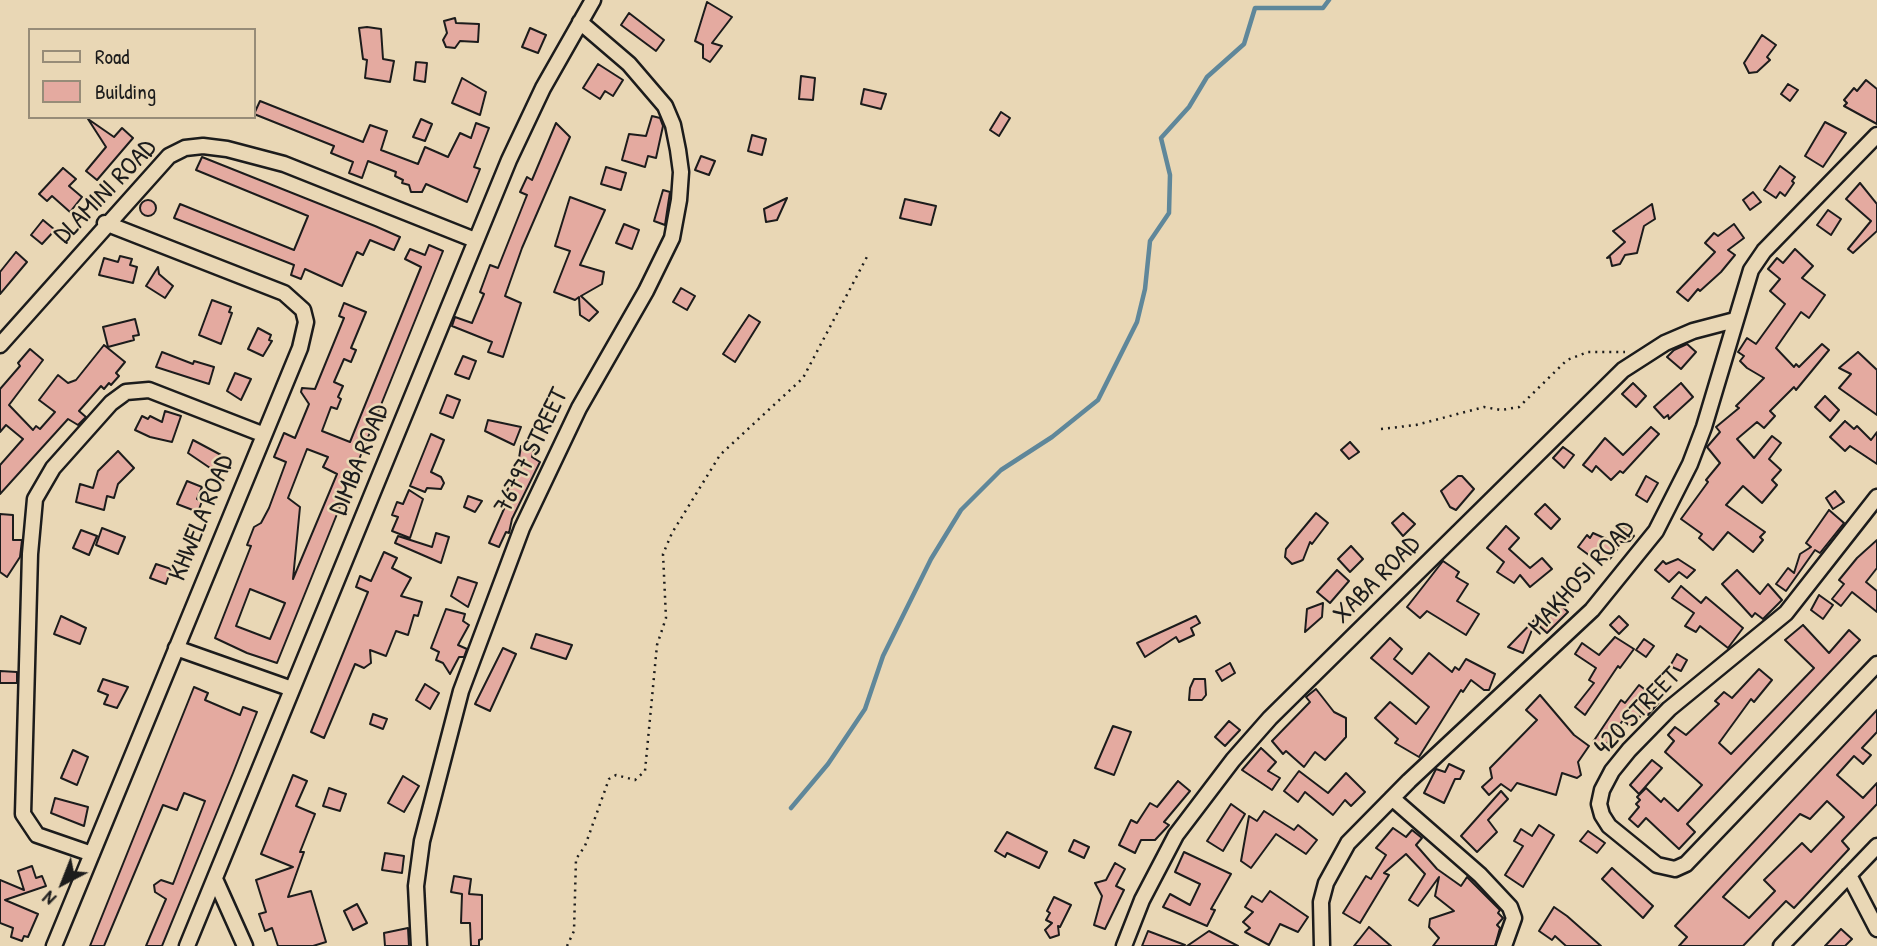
<!DOCTYPE html>
<style>
body{margin:0}
#map{position:relative;width:1877px;height:946px;overflow:hidden;background:#e9d7b5;font-family:"Patrick Hand",sans-serif}
canvas{display:block}
.legend{position:absolute;left:28px;top:28px;width:228px;height:91px;box-sizing:border-box;background:#e9d7b5;border:2px solid #978c78;margin:0;padding:9px 12px;list-style:none;font-size:21px;color:#1c1c1c}
.legend li{display:flex;align-items:center;gap:14px;height:35px}
.legend b{width:35px;border:2px solid #978c78}
.north{position:absolute;left:28px;top:848px;width:70px;height:70px;-webkit-text-stroke:5px #e9d7b5;paint-order:stroke;rotate:222deg;font-size:19px;font-weight:700;line-height:28px;text-align:center;color:#1c1c1c}
.north::after{content:'';display:block;margin:auto;width:24px;height:32px;background:#1c1c1c;clip-path:polygon(50% 0,100% 100%,50% 72%,0 100%)}
</style>
<div id="map">
<canvas width="1877" height="946"></canvas>
<ul class="legend">
<li><b style="height:9px;background:#e9d7b5"></b>Road</li>
<li><b style="height:19px;background:#e4aaa0"></b>Building</li>
</ul>
<div class="north">N</div>
</div>
<script>
const ctx = document.querySelector('canvas').getContext('2d');
ctx.lineJoin = 'round';
function poly(rows) {
  const path = new Path2D();
  for (const r of rows) {
    if (r.length === 3) {
      path.moveTo(r[0] + r[2], r[1]);
      path.arc(r[0], r[1], r[2], 0, 2 * Math.PI);
      continue;
    }
    path.moveTo(r[0], r[1]);
    for (let i = 2; i < r.length; i += 2) path.lineTo(r[i], r[i + 1]);
  }
  return path;
}
function strokePath(path, color, width, dash) {
  ctx.strokeStyle = color;
  ctx.lineWidth = width;
  ctx.lineCap = dash ? 'butt' : 'round';
  ctx.setLineDash(dash || []);
  ctx.stroke(path);
}
function fillPath(path, color) {
  ctx.fillStyle = color;
  ctx.fill(path, 'evenodd');
}
function label(font, color, halo, rows, align = 'center') {
  ctx.font = font + ' "Patrick Hand",sans-serif';
  ctx.lineWidth = 5;
  ctx.setLineDash([]);
  ctx.textBaseline = 'middle';
  ctx.strokeStyle = halo;
  ctx.fillStyle = color;
  for (const [text, x, y, turn = 0] of rows) {
    ctx.save();
    ctx.translate(x, y);
    ctx.rotate((+turn || 0) * Math.PI / 180);
    ctx.textAlign = isNaN(turn) ? turn : align;
    if (halo) ctx.strokeText(text, 0, 0);
    ctx.fillText(text, 0, 0);
    ctx.restore();
  }
}
strokePath(poly([
 [791,808,828,764,865,709,883,656,931,559,961,510,1001,470,1052,437,1098,400,1137,322,1145,289,1150,241,1169,213,1170,175,1161,138,1189,107,1207,77,1244,44,1255,8,1323,8,1329,0]
]), '#5f879a', 4.5);
const building = poly([
 [707,2,732,17,712,43,722,46,710,62,703,58,703,45,695,41,707,2],
 [629,13,664,40,656,51,621,25,629,13],
 [455,18,456,23,479,24,478,42,460,41,455,48,446,47,443,40,447,33,444,21,455,18],
 [367,27,381,29,383,59,394,61,390,82,365,78,367,60,363,59,359,28,367,27],
 [530,28,546,35,538,53,522,47,530,28],
 [1762,35,1776,45,1767,57,1770,60,1757,72,1749,73,1744,63,1762,35],
 [416,62,427,63,425,82,414,80,416,62],
 [598,64,623,80,613,96,605,91,600,99,583,88,598,64],
 [801,76,815,78,813,100,799,99,801,76],
 [462,78,486,92,480,115,452,103,462,78],
 [1866,80,1877,89,1877,124,1844,106,1847,103,1844,100,1854,88,1857,91,1866,80],
 [1788,84,1798,90,1790,101,1781,94,1788,84],
 [864,89,886,94,881,109,861,104,864,89],
 [260,101,363,142,370,125,387,131,381,150,418,164,425,147,448,157,460,133,471,138,476,123,489,128,474,167,480,169,467,202,426,184,422,192,411,192,409,185,402,183,403,180,395,176,396,172,368,161,362,178,349,173,353,162,331,153,334,146,254,114,260,101],
 [1001,112,1010,118,999,136,990,130,1001,112],
 [652,116,660,118,663,126,656,158,648,156,645,167,622,160,629,134,646,136,652,116],
 [88,119,114,137,122,128,133,138,97,180,86,171,106,147,88,119],
 [421,119,432,124,425,141,413,137,421,119],
 [1825,122,1846,133,1823,167,1805,156,1825,122],
 [556,123,570,137,522,248,505,296,521,303,503,357,488,352,492,342,452,326,455,317,472,323,484,294,480,292,490,265,498,268,527,195,520,192,527,177,532,180,556,123],
 [752,135,766,139,762,155,748,151,752,135],
 [701,156,715,161,709,175,695,170,701,156],
 [202,157,375,226,400,237,394,250,370,240,363,255,357,252,342,286,305,269,301,279,291,275,294,265,174,218,180,204,294,250,308,216,196,170,202,157],
 [1780,166,1795,177,1792,181,1794,183,1785,196,1780,192,1776,198,1764,190,1780,166],
 [606,167,626,173,621,190,601,184,606,167],
 [63,168,76,179,69,186,82,197,70,212,52,196,47,201,39,194,63,168],
 [1860,183,1877,204,1877,231,1853,253,1848,249,1871,221,1846,199,1860,183],
 [663,190,670,192,665,225,654,221,663,190],
 [1753,192,1761,202,1750,210,1743,200,1753,192],
 [570,197,605,210,580,265,604,272,602,284,581,296,598,312,589,321,580,315,579,297,575,300,554,292,570,251,555,246,570,197],
 [787,198,777,220,766,222,764,209,787,198],
 [905,199,936,206,931,225,900,218,905,199],
 [148,208,8],
 [1652,204,1655,219,1644,226,1637,253,1625,255,1620,264,1612,266,1610,257,1607,258,1625,242,1613,231,1652,204],
 [1828,210,1841,219,1831,235,1817,225,1828,210],
 [43,220,55,230,42,244,31,235,43,220],
 [624,224,639,230,632,249,616,243,624,224],
 [1734,224,1744,238,1728,250,1735,255,1721,272,1700,291,1698,289,1688,301,1677,292,1715,252,1705,243,1714,233,1718,236,1734,224],
 [429,245,443,251,277,663,247,653,215,638,251,546,247,545,254,527,261,523,269,508,286,462,274,457,284,433,295,438,309,404,301,392,302,388,315,389,344,318,339,316,344,303,366,312,351,348,356,350,351,362,344,359,334,382,343,386,338,397,341,399,337,409,331,407,322,431,350,442,421,267,405,259,410,249,425,255,429,245],
 [307,449,328,457,323,467,337,474,293,579,300,507,288,498,307,449],
 [250,589,285,603,270,639,236,626,250,589],
 [1795,249,1813,266,1802,278,1825,295,1809,318,1801,312,1776,348,1794,367,1796,364,1799,367,1822,344,1829,350,1796,390,1794,387,1770,411,1775,416,1764,428,1757,422,1737,439,1754,458,1772,436,1781,443,1769,459,1781,470,1772,480,1777,485,1762,503,1743,486,1726,505,1765,532,1760,537,1763,540,1753,552,1728,532,1713,550,1699,538,1702,534,1681,519,1708,482,1706,480,1720,463,1707,447,1720,432,1716,427,1739,408,1736,406,1764,378,1747,368,1740,361,1744,356,1738,352,1747,338,1756,344,1785,304,1770,291,1780,279,1768,269,1777,258,1783,263,1795,249],
 [16,252,27,262,0,294,0,272,16,252],
 [120,256,132,259,130,265,137,267,133,283,99,275,104,258,118,262,120,256],
 [158,267,159,274,173,286,165,298,146,286,158,267],
 [681,288,695,296,687,310,673,302,681,288],
 [212,300,231,307,229,312,232,313,221,344,199,335,212,300],
 [749,315,760,322,735,362,723,354,749,315],
 [135,319,139,335,133,336,134,340,108,347,103,327,135,319],
 [258,328,271,335,269,340,272,341,263,356,248,349,258,328],
 [1687,344,1696,352,1681,369,1667,357,1674,350,1687,344],
 [104,345,125,362,116,373,119,376,111,385,109,383,104,389,101,386,79,411,86,417,78,425,68,419,0,494,0,465,23,439,6,425,0,432,0,389,20,366,18,363,30,349,43,360,9,405,33,430,36,426,40,429,55,412,39,400,58,375,68,383,76,380,104,345],
 [162,352,193,364,194,361,214,367,209,384,156,367,162,352],
 [1858,352,1877,370,1877,415,1839,388,1851,374,1839,368,1858,352],
 [463,356,476,361,469,379,455,374,463,356],
 [235,373,251,379,241,400,227,391,235,373],
 [1633,383,1646,396,1636,407,1622,394,1633,383],
 [1681,383,1693,397,1669,419,1668,415,1664,418,1654,407,1681,383],
 [447,395,460,400,453,418,440,413,447,395],
 [1825,396,1839,410,1830,421,1815,407,1825,396],
 [165,411,181,416,172,442,150,437,135,430,142,416,148,419,150,416,162,422,165,411],
 [488,420,521,427,514,445,485,431,488,420],
 [1845,421,1854,429,1857,426,1871,440,1877,432,1877,464,1850,446,1845,451,1830,437,1845,421],
 [1651,427,1659,434,1623,473,1620,471,1611,480,1596,466,1592,472,1583,465,1605,438,1623,455,1651,427],
 [431,434,444,440,431,472,441,477,444,483,441,489,427,488,425,492,410,486,431,434],
 [193,440,223,456,213,470,188,453,193,440],
 [1350,442,1359,452,1349,459,1341,450,1350,442],
 [521,446,534,450,532,457,540,462,512,519,509,533,506,532,499,547,489,543,511,493,507,491,518,464,521,446],
 [1563,447,1574,455,1564,468,1553,458,1563,447],
 [118,451,134,468,118,484,114,498,107,496,104,510,76,502,80,484,93,488,98,471,118,451],
 [1458,476,1462,476,1474,489,1456,510,1450,507,1441,491,1458,476],
 [1646,476,1658,483,1647,502,1636,495,1646,476],
 [187,481,202,487,197,499,202,501,198,512,177,504,187,481],
 [409,490,423,499,410,538,392,531,398,517,392,515,397,502,403,504,409,490],
 [1835,491,1844,502,1833,509,1826,498,1835,491],
 [468,496,482,501,475,512,464,507,468,496],
 [1545,504,1560,519,1551,529,1535,514,1545,504],
 [1829,510,1844,523,1820,553,1815,550,1786,591,1776,584,1788,568,1794,573,1800,554,1811,547,1806,543,1829,510],
 [1316,513,1328,523,1312,544,1310,542,1303,560,1292,564,1285,557,1286,549,1316,513],
 [1403,513,1415,524,1403,536,1392,523,1403,513],
 [0,514,13,515,13,540,22,540,20,557,7,577,0,572,0,514],
 [1506,526,1519,538,1509,549,1530,568,1542,558,1552,569,1530,587,1520,575,1514,583,1497,572,1504,562,1487,548,1506,526],
 [1621,526,1629,528,1634,536,1630,541,1613,543,1619,547,1610,559,1607,556,1601,564,1578,547,1587,535,1590,538,1593,533,1611,541,1621,526],
 [102,528,125,537,118,554,96,545,102,528],
 [81,530,97,536,89,555,73,548,81,530],
 [436,533,449,537,441,563,395,543,398,536,432,547,436,533],
 [1877,540,1877,568,1866,582,1877,591,1877,612,1852,592,1841,606,1832,599,1844,584,1839,580,1857,558,1877,540],
 [1351,546,1363,559,1350,572,1338,559,1351,546],
 [384,552,397,558,392,568,411,578,401,596,422,602,418,616,414,615,408,635,396,631,386,656,370,650,371,663,364,668,355,664,324,738,311,732,368,592,356,587,360,576,371,581,384,552],
 [1678,559,1695,570,1687,578,1679,572,1669,582,1655,570,1663,561,1666,564,1678,559],
 [1443,561,1459,572,1456,577,1468,584,1457,601,1479,614,1466,635,1427,611,1420,618,1407,607,1443,561],
 [156,564,171,569,166,584,150,578,156,564],
 [1337,570,1349,581,1330,603,1317,592,1337,570],
 [1737,570,1760,594,1768,584,1782,600,1763,619,1755,613,1752,617,1722,584,1737,570],
 [458,577,477,583,468,607,451,596,458,577],
 [1681,586,1701,603,1706,597,1743,628,1728,648,1700,626,1696,632,1685,626,1694,613,1672,598,1681,586],
 [1819,595,1833,605,1823,619,1811,610,1819,595],
 [1558,602,1568,612,1547,633,1535,622,1523,653,1508,647,1545,609,1548,613,1558,602],
 [1323,603,1322,617,1305,632,1307,609,1323,603],
 [446,609,465,614,463,621,469,625,458,645,467,649,464,657,459,657,450,674,443,663,436,660,439,652,431,648,446,609],
 [61,616,86,628,80,644,54,634,61,616],
 [1196,616,1200,623,1191,628,1194,635,1179,642,1176,637,1145,657,1137,643,1196,616],
 [1619,616,1628,625,1619,634,1610,625,1619,616],
 [1803,625,1829,653,1849,630,1860,640,1687,824,1695,832,1679,849,1646,818,1638,827,1629,819,1639,807,1636,804,1640,800,1637,797,1646,788,1661,802,1664,798,1678,811,1702,785,1665,752,1674,741,1668,735,1675,727,1686,735,1719,704,1715,701,1724,692,1732,698,1759,669,1772,680,1754,702,1751,699,1719,743,1731,754,1814,668,1785,640,1803,625],
 [536,634,572,645,566,659,531,648,536,634],
 [1615,637,1634,649,1620,668,1618,666,1585,715,1575,707,1594,683,1589,680,1596,668,1575,654,1582,643,1599,655,1615,637],
 [1390,638,1402,649,1394,659,1412,674,1429,653,1452,672,1455,667,1459,670,1466,659,1495,674,1489,690,1484,690,1471,680,1463,692,1461,690,1419,757,1395,743,1398,739,1375,718,1390,702,1416,724,1429,707,1371,658,1390,638],
 [1644,639,1654,646,1646,657,1636,650,1644,639],
 [503,648,516,654,490,711,475,704,503,648],
 [1677,654,1687,660,1681,671,1670,666,1677,654],
 [1230,663,1235,673,1222,681,1216,671,1230,663],
 [0,671,17,672,17,683,0,683,0,671],
 [103,679,128,687,117,708,104,704,108,695,98,691,103,679],
 [1194,679,1205,679,1206,695,1202,700,1189,700,1190,688,1194,679],
 [425,684,439,693,430,709,416,700,425,684],
 [1639,685,1660,701,1648,715,1644,712,1631,727,1623,720,1603,749,1593,742,1621,700,1625,703,1639,685],
 [194,687,208,693,205,700,240,715,243,707,257,712,233,773,162,946,146,946,166,899,155,892,154,885,161,880,173,884,205,801,184,793,177,810,163,805,104,946,90,946,194,687],
 [1316,689,1334,712,1346,718,1346,737,1325,760,1315,752,1304,767,1286,751,1283,754,1272,741,1310,702,1306,697,1316,689],
 [1540,695,1574,735,1589,746,1578,762,1581,775,1577,778,1562,773,1556,795,1517,783,1511,791,1501,784,1489,795,1482,787,1492,778,1490,768,1537,720,1526,710,1540,695],
 [1877,710,1877,732,1862,748,1871,755,1863,764,1854,756,1837,775,1863,798,1877,783,1877,804,1842,841,1849,849,1794,908,1786,901,1743,946,1679,946,1687,937,1675,926,1877,710],
 [1827,801,1844,817,1811,852,1802,843,1764,880,1775,891,1749,918,1723,897,1800,814,1810,819,1827,801],
 [373,714,387,719,383,729,370,724,373,714],
 [1229,721,1240,730,1225,746,1215,737,1229,721],
 [1113,726,1131,732,1114,775,1095,768,1113,726],
 [1261,748,1276,762,1268,771,1280,778,1272,790,1242,770,1261,748],
 [73,750,88,757,77,785,61,778,73,750],
 [1652,760,1662,768,1639,794,1630,785,1652,760],
 [1449,764,1464,771,1460,779,1455,779,1444,803,1424,793,1436,769,1445,772,1449,764],
 [1299,771,1328,793,1346,773,1365,792,1351,806,1345,800,1333,815,1305,792,1298,802,1284,791,1299,771],
 [293,775,307,781,296,806,315,814,302,847,300,852,304,852,288,897,311,891,326,942,313,946,278,946,272,928,265,931,259,914,266,912,256,880,293,867,261,854,293,775],
 [403,776,419,786,404,812,388,803,403,776],
 [1178,781,1190,791,1164,822,1169,825,1155,840,1141,840,1135,853,1119,845,1131,820,1137,823,1150,803,1157,807,1178,781],
 [329,788,346,794,340,811,323,806,329,788],
 [1501,791,1508,799,1488,820,1497,832,1477,852,1461,836,1501,791],
 [55,798,88,807,84,826,51,813,55,798],
 [1231,804,1245,814,1223,851,1207,841,1231,804],
 [1264,811,1294,830,1298,825,1317,840,1306,854,1276,834,1251,868,1241,861,1249,816,1257,821,1264,811],
 [1539,825,1554,835,1523,887,1505,875,1523,846,1514,841,1521,829,1532,836,1539,825],
 [1393,828,1406,837,1412,830,1422,838,1416,845,1437,869,1461,886,1467,877,1500,910,1498,913,1503,918,1497,925,1500,928,1495,946,1433,946,1439,938,1429,927,1430,919,1454,911,1435,896,1439,877,1418,906,1409,900,1425,874,1406,854,1384,873,1389,875,1360,923,1343,913,1366,876,1371,879,1386,855,1376,848,1393,828],
 [1588,831,1605,843,1597,853,1580,841,1588,831],
 [1007,832,1047,852,1039,868,1007,853,1005,857,995,851,1007,832],
 [1074,840,1089,847,1084,858,1069,851,1074,840],
 [1184,852,1231,874,1211,909,1215,910,1207,926,1163,907,1170,894,1190,905,1200,884,1175,872,1184,852],
 [385,853,404,856,402,873,382,870,385,853],
 [1115,863,1125,869,1116,886,1124,890,1105,929,1094,925,1102,896,1095,883,1106,880,1115,863],
 [32,866,36,878,42,876,46,886,5,900,38,914,28,937,24,936,22,941,11,937,13,928,0,923,0,880,24,890,18,871,32,866],
 [1612,868,1653,906,1643,918,1602,879,1612,868],
 [454,876,471,879,469,894,482,895,482,939,479,940,479,946,471,946,470,923,461,923,462,894,451,892,454,876],
 [1270,891,1308,917,1298,932,1280,924,1269,945,1245,932,1250,928,1243,922,1253,912,1245,907,1252,896,1262,902,1270,891],
 [1054,897,1071,905,1060,927,1058,926,1059,935,1050,938,1045,930,1052,923,1046,920,1050,913,1047,911,1054,897],
 [357,904,367,923,353,930,344,911,357,904],
 [1554,907,1567,916,1601,946,1566,946,1555,936,1552,940,1539,931,1554,907],
 [1369,927,1391,946,1354,946,1369,927],
 [408,928,409,946,385,946,384,933,408,928],
 [1841,929,1852,939,1845,946,1825,946,1841,929],
 [1148,931,1185,945,1184,946,1142,946,1148,931],
 [1209,931,1238,946,1187,946,1209,931]
]);
fillPath(building, '#e4aaa0');
strokePath(building, '#1c1c1c', 2);
const minor = poly([
 [0,345,169,156,185,148,203,146,227,149,284,164,475,240],
 [1877,497,1786,613,1669,709,1629,750,1612,771,1602,790,1599,804,1602,815,1609,826,1657,865,1675,869,1686,864,1877,664],
 [176,648,292,689],
 [1392,798,1480,875,1510,907,1514,918,1504,946],
 [92,854,37,835,23,814,30,554,35,499,53,468,111,403,126,392,149,390,262,434],
 [1849,875,1877,929],
 [215,879,245,946],
 [54,946,300,348,306,322,303,310,284,293,105,223],
 [187,946,509,160,543,88,593,0],
 [419,946,416,886,422,841,461,691,522,528,579,408,646,291,672,238,679,200,681,172,678,150,673,125,665,106,629,64,580,22],
 [1124,946,1142,900,1176,835,1233,760,1270,718,1623,370,1665,343,1693,331,1735,320],
 [1322,946,1321,902,1326,883,1348,843,1409,781,1592,610,1656,531,1690,464,1704,427,1751,270,1764,251,1877,135],
 [1781,946,1877,846]
]);
strokePath(minor, '#1c1c1c', 19);
strokePath(poly([
 [1381,429,1416,425,1484,407,1501,410,1519,407,1567,360,1588,352,1625,352],
 [567,946,574,931,576,859,585,846,609,779,616,775,635,780,645,771,657,645,666,618,663,554,672,533,720,455,803,378,869,253]
]), '#1c1c1c', 2.5, [2, 5]);
strokePath(minor, '#e9d7b5', 14);
label('26px', '#1c1c1c', '#e9d7b5', [
 ["DLAMINI ROAD",106,192,-46],
 ["76797 STREET",532,451,-64],
 ["DIMBA ROAD",360,460,-68],
 ["KHWELA ROAD",202,518,-68],
 ["MAKHOSI ROAD",1582,578,-48],
 ["XABA ROAD",1377,580,-45],
 ["420 STREET",1638,712,-46]
]);
</script>
